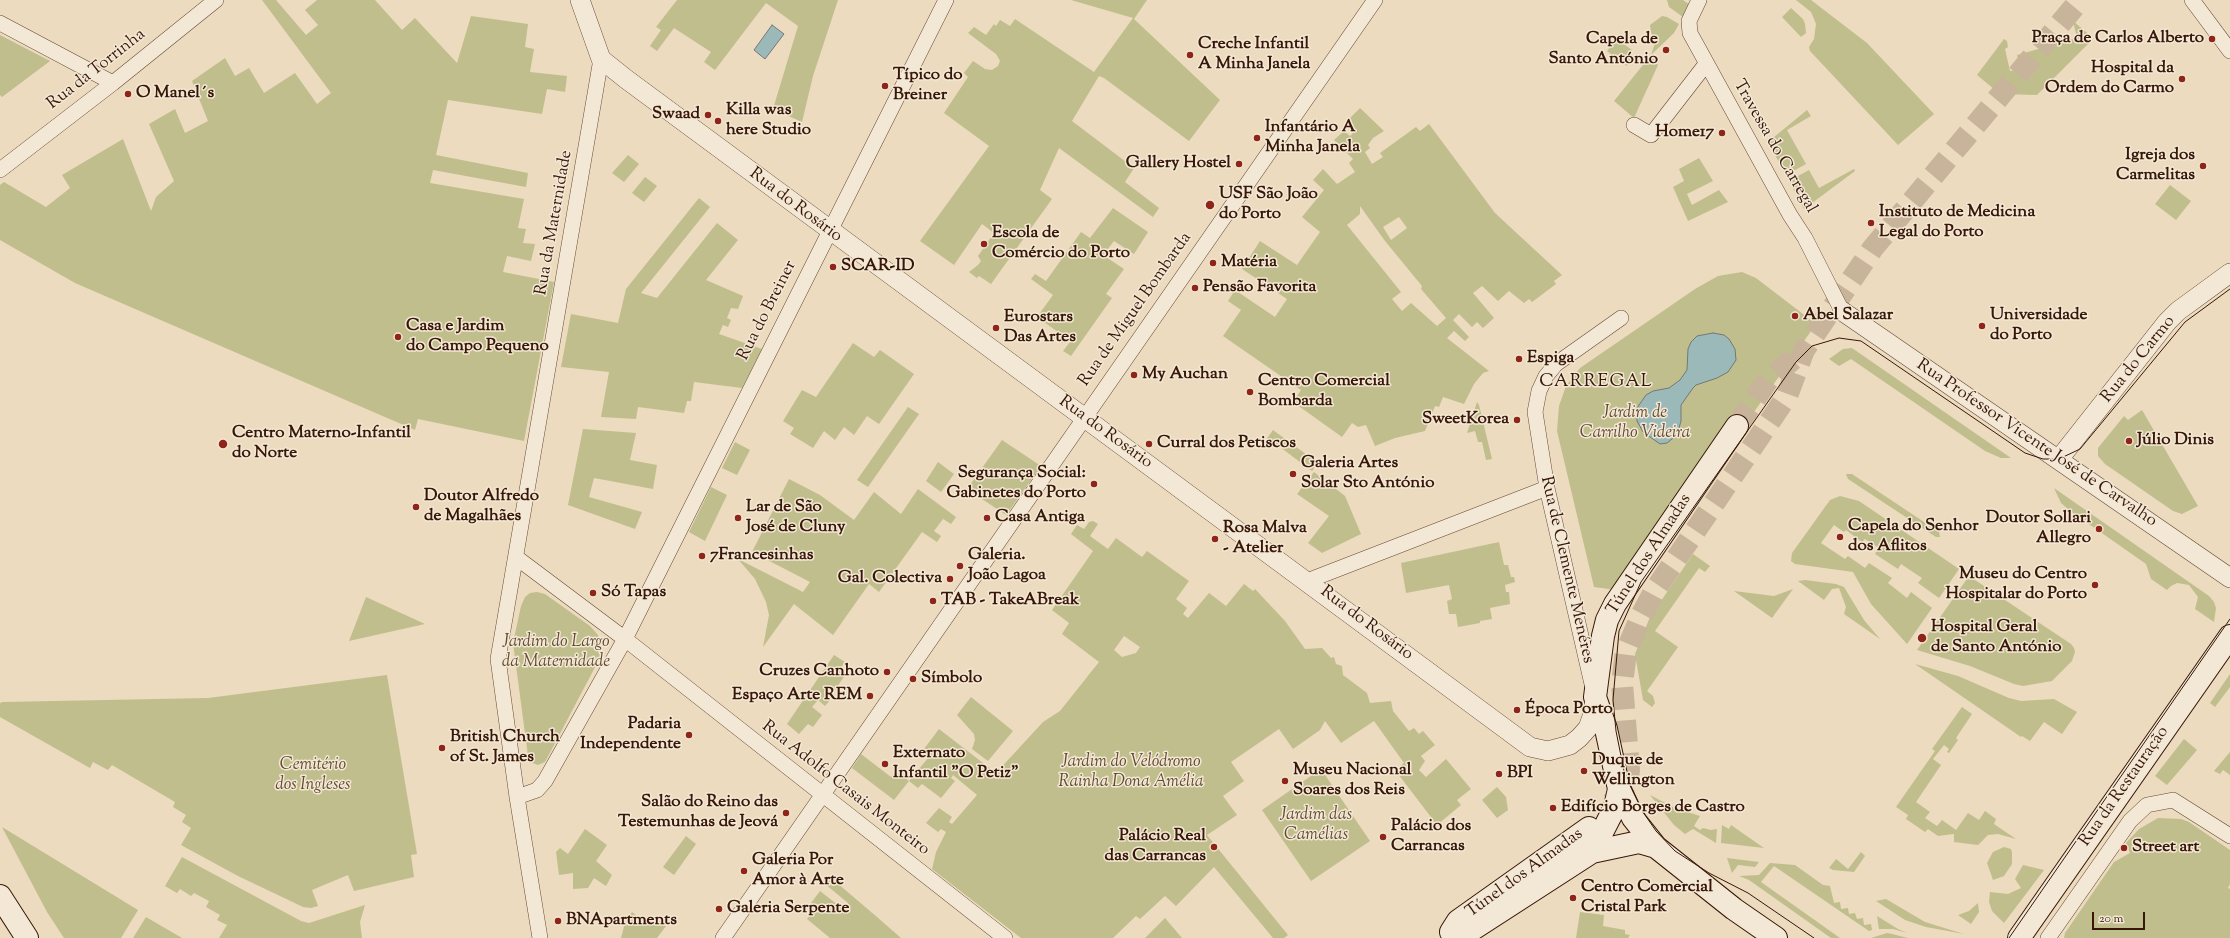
<!DOCTYPE html>
<meta charset="utf-8">
<style>
body{margin:0}
#map{position:relative;width:2230px;height:938px;overflow:hidden;background:#ecdbbe;font-family:"Sorts Mill Goudy",serif}
canvas{display:block}
.scale{position:absolute;left:2092px;top:912px;width:53px;height:18px;box-sizing:border-box;border:2px solid #381708;border-top:0;padding-left:5px;font-size:12px;line-height:14px;white-space:nowrap;color:#381708;-webkit-text-stroke:3px #f3e8d5;paint-order:stroke}
</style>
<div id="map">
<canvas width="2230" height="938"></canvas>
<div class="scale">20 m</div>
</div>
<script>
const ctx = document.querySelector('canvas').getContext('2d');
ctx.lineJoin = 'round';
function fillPath(path, color) {
  ctx.fillStyle = color;
  ctx.fill(path, 'evenodd');
}
function poly(rows) {
  const path = new Path2D();
  for (const r of rows) {
    path.moveTo(r[0], r[1]);
    for (let i = 2; i < r.length; i += 2) path.lineTo(r[i], r[i + 1]);
  }
  return path;
}
function strokePath(path, color, width, dash) {
  ctx.strokeStyle = color;
  ctx.lineWidth = width;
  ctx.lineCap = dash ? 'butt' : 'round';
  ctx.setLineDash(dash || []);
  ctx.stroke(path);
}
function label(font, color, halo, rows, align = 'center') {
  ctx.font = font + ' "Sorts Mill Goudy",serif';
  ctx.lineWidth = 3;
  ctx.setLineDash([]);
  ctx.textBaseline = 'middle';
  ctx.strokeStyle = halo;
  ctx.fillStyle = color;
  for (const [text, x, y, turn = 0] of rows) {
    ctx.save();
    ctx.translate(x, y);
    ctx.rotate((+turn || 0) * Math.PI / 180);
    ctx.textAlign = isNaN(turn) ? turn : align;
    if (halo) ctx.strokeText(text, 0, 0);
    ctx.fillText(text, 0, 0);
    ctx.restore();
  }
}
fillPath(poly([
 [262,0,276,0,306,35,318,25,305,10,317,0,375,0,402,30,415,18,457,63,471,16,528,24,525,47,534,49,530,72,567,76,565,92,547,89,542,114,448,100,436,155,528,173,526,187,433,170,430,183,524,199,518,228,526,229,523,243,535,244,531,261,507,256,503,272,554,282,524,441,418,419,415,430,75,283,0,240,0,185,4,182,46,207,70,188,62,175,123,139,151,211,156,197,174,181,149,124,175,109,185,133,208,121,192,81,225,58,235,76,249,68,264,93,295,73,317,104,331,93],
 [677,0,838,0,813,76,802,122,773,109,798,26,766,3,715,70,704,62,711,52,674,28,657,51,650,46,661,30,656,27],
 [1071,0,1147,0,1134,19,1220,100,1189,141,1104,78,1099,76,1072,121,1134,168,1125,182,1159,208,1153,217,1059,148,1040,190,1052,199,991,284,979,276,977,278,969,272,978,265,981,261,978,256,994,233,982,224,954,265,920,241,989,146,944,113,968,77,964,73,973,61,985,69,992,70,998,66,1000,61,996,54,968,33,974,27,986,35,994,24,996,26,1000,20,1010,26,1015,19,1094,72,1133,18],
 [1667,0,1683,0,1690,5,1683,17,1669,7],
 [1796,0,1811,0,1867,43,1934,114,1898,145,1810,51,1809,47,1814,39,1816,24,1811,12],
 [1791,8,1803,19,1805,24,1806,33,1801,37,1782,17],
 [1662,16,1667,17,1679,24,1674,33,1651,55,1658,65,1634,118,1614,101,1651,55,1655,43,1651,32,1650,25],
 [2073,21,2092,37,2092,40,2037,95,2000,94,1977,75,2004,39,2007,41,2008,47,2005,49,2010,71,2020,69,2017,55,2077,38],
 [0,35,50,61,2,97,0,95],
 [1615,42,1625,45,1632,50,1632,59,1627,66,1607,51],
 [1360,108,1384,131,1373,138,1368,145,1370,148,1365,152,1372,164,1383,157,1380,153,1416,127,1420,131,1429,124,1495,213,1562,275,1554,281,1556,284,1532,302,1529,299,1524,303,1509,291,1498,301,1482,286,1473,293,1494,318,1483,328,1477,322,1472,327,1459,314,1453,320,1469,337,1465,341,1454,331,1447,338,1489,371,1483,373,1474,384,1464,404,1443,397,1439,407,1435,406,1425,431,1395,438,1375,446,1366,425,1358,427,1352,423,1342,437,1293,402,1301,390,1223,336,1241,310,1228,301,1235,290,1275,317,1287,299,1242,269,1260,241,1297,265,1320,232,1302,217,1324,190,1313,180,1323,169,1337,184,1355,172,1349,163,1353,159,1334,140,1344,131,1350,136,1356,130,1347,121],
 [1360,206,1385,241,1422,286,1421,289,1446,318,1437,326,1411,303,1402,311,1392,299,1401,292,1347,225,1360,214],
 [1399,217,1407,228,1391,240,1383,227],
 [1807,110,1811,116,1787,130,1806,164,1786,175,1768,142],
 [628,155,639,164,624,182,612,173],
 [1699,158,1713,181,1687,194,1692,205,1719,190,1728,202,1688,221,1673,187,1684,181,1679,169],
 [1854,169,1855,171,1804,209,1789,181,1809,170,1819,188],
 [645,177,657,186,644,202,632,193],
 [2170,185,2191,201,2176,220,2155,204],
 [699,198,710,207,641,293,657,298,717,223,738,240,706,280,743,296,738,309,731,308,727,318,731,320,728,327,723,325,719,334,762,349,742,388,694,382,691,401,687,401,684,413,638,407,636,419,601,417,609,372,561,367,571,314,618,323,626,289],
 [1113,208,1148,232,1134,254,1114,241,1103,255,1124,269,1106,294,1112,298,1071,356,1063,351,1070,342,1065,339,1062,343,1054,338,1058,332,1037,317,1053,295,1031,279,1035,274,1046,281,1081,232,1090,238],
 [1742,272,1756,278,1816,324,1742,429,1616,590,1594,587,1557,431,1559,406,1566,386,1580,368,1695,289,1718,276],
 [853,343,874,357,880,350,914,374,879,424,867,416,854,435,844,427,835,440,824,431,813,448,790,434,794,428,783,421,802,390,816,397],
 [1852,348,2011,458,2001,458,1985,451,1851,359,1839,366,1829,359,1843,349],
 [1477,402,1479,405,1492,459,1486,460,1482,442,1478,442,1475,431,1467,433],
 [908,407,919,414,868,487,857,480],
 [2142,410,2198,506,2182,514,2173,511,2105,464,2098,456,2098,448,2124,416,2128,420],
 [583,429,636,433,630,460,657,465,653,489,594,478,589,497,642,512,635,529,568,505],
 [1273,430,1318,463,1312,471,1276,444,1274,446,1266,440],
 [1002,440,1041,466,1006,515,967,489],
 [735,442,750,450,737,475,722,468],
 [938,462,954,474,941,492,926,481],
 [1314,472,1345,496,1361,534,1322,553,1308,543,1329,516,1297,494],
 [1846,474,1852,474,1939,532,1940,537,1936,537,1848,479],
 [789,479,820,495,854,520,874,492,901,514,918,489,956,517,951,524,943,519,934,531,941,536,937,542,922,532,879,592,869,584,833,635,794,604,763,647,769,615,766,602,755,579,738,559,803,592,810,582,752,552],
 [711,487,727,495,705,541,689,532],
 [2054,488,2209,596,2214,602,2216,608,2214,622,2195,609,2198,597,2189,585,2177,583,2171,586,2167,590,2151,579,2146,564,2069,510,2061,503],
 [1840,496,1859,501,1959,569,1939,598,1918,583,1922,578,1901,564,1898,569,1875,554,1879,548,1865,539,1862,542,1846,530,1844,532,1834,525,1821,543,1845,559,1848,556,1865,568,1869,563,1892,578,1888,583,1907,598,1911,592,1932,608,1907,644,1871,604,1853,572,1795,564,1791,561,1792,553,1830,500],
 [1093,521,1098,524,1090,536,1108,549,1116,538,1142,557,1147,551,1189,581,1176,599,1187,608,1183,614,1188,618,1209,593,1226,606,1244,584,1253,591,1255,589,1285,621,1305,649,1322,648,1331,658,1334,657,1336,664,1342,666,1343,675,1367,693,1370,703,1391,701,1393,711,1409,731,1414,728,1419,734,1423,731,1435,745,1421,756,1425,761,1419,770,1426,777,1446,759,1471,789,1457,800,1461,805,1437,825,1395,770,1404,763,1374,721,1341,743,1325,721,1320,730,1293,749,1279,729,1231,762,1244,781,1223,796,1237,815,1207,835,1288,935,1284,938,1273,938,1214,867,1176,906,1165,896,1140,919,1136,916,1113,938,1021,938,932,869,936,852,946,832,941,829,938,832,926,823,939,808,952,817,949,822,952,824,977,795,953,775,951,778,955,781,941,798,922,784,918,788,909,781,894,800,852,768,861,754,891,777,896,771,909,781,928,758,921,753,939,729,996,773,1043,722,1060,711,1099,662,1062,634,1069,623,1052,610,1093,551,1071,534,1077,525,1084,529,1089,522],
 [1124,636,1140,647,1136,653,1122,657,1114,650],
 [1499,542,1504,565,1508,565,1511,577,1514,577,1515,582,1505,585,1506,592,1509,592,1510,604,1490,608,1492,619,1480,621,1480,623,1458,627,1456,614,1449,614,1447,601,1452,599,1449,585,1406,593,1401,563],
 [1693,554,1710,566,1705,572,1699,568,1655,631,1678,647,1647,691,1653,696,1655,703,1652,707,1643,700,1635,654,1650,617],
 [1969,576,2071,644,2074,648,2075,652,2072,661,2052,681,2023,686,2014,684,1970,666,1917,650],
 [1805,580,1836,584,1844,587,1864,620,1880,639,1844,614,1846,607,1839,588,1832,589,1824,600,1798,581],
 [1793,589,1772,618,1734,591,1774,596],
 [537,592,545,594,590,626,598,635,602,654,545,762,538,765,530,762,528,756,513,643,521,606,525,597,530,593],
 [366,597,425,624,349,641],
 [834,655,845,662,839,670,845,675,835,690,829,686,824,693,831,699,825,706,818,700,812,707,822,715,813,727,808,724,799,734,787,724],
 [1915,664,1958,676,2009,698,2021,701,2054,699,2077,712,2062,734,2044,722,2030,741,2022,736,2021,737],
 [2230,674,2230,687,2215,707,2210,703],
 [387,675,417,854,411,855,414,877,354,891,348,875,312,890,318,906,311,908,303,907,238,876,181,845,191,828,182,822,186,815,173,807,175,802,112,765,108,770,93,762,90,768,0,717,0,703,3,702,208,698],
 [971,697,1013,731,988,761,972,749,975,740,974,734,957,715],
 [1962,707,1972,714,1956,738,1958,740,1949,753,1947,752,1949,749,1944,745,1933,759,1941,765,1916,802,1930,812,1925,818,1937,826,1942,820,1956,830,1968,813,1979,820,1985,811,1996,819,1994,824,2016,839,1998,834,1988,835,1978,845,1954,842,1954,834,1938,836,1928,829,1925,832,1906,819,1908,815,1896,807,1935,751,1932,749],
 [2184,739,2197,750,2167,785,2155,776],
 [2230,752,2230,775,2223,770,2220,774,2214,771],
 [1321,769,1370,841,1311,881,1262,810],
 [1497,787,1506,797,1508,810,1497,818,1482,800],
 [1650,795,1675,808,1700,816,1694,826,1700,830,1703,828,1711,830,1717,829,1716,843,1693,829,1685,834,1674,825],
 [2158,818,2181,819,2189,822,2230,850,2230,884,2228,888,2230,889,2230,938,2064,938,2065,933,2114,862,2130,853,2126,843,2139,829],
 [1722,825,1729,829,1731,825,1764,848,1721,843],
 [2,827,138,910,121,938,64,938,47,912],
 [585,829,607,845,596,861,612,875,606,886,594,878,588,888,573,889,573,873,559,875,556,852,560,848,568,854],
 [686,836,696,844,674,875,663,867],
 [2004,847,2011,849,2012,852,2012,864,2004,876,1993,880,1987,863,1993,852],
 [1861,852,1865,856,1854,872,1833,870,1829,868,1836,859,1848,869],
 [182,857,301,921,309,923,365,905,360,922,362,938,219,938,227,925,217,920,220,915,206,907,209,901,194,893,191,896,180,889,177,893,165,886],
 [1727,858,1759,862,1755,867,1738,865,1732,873],
 [1770,863,1795,865,1823,885,1830,886,1834,903,1840,902,1841,909,1848,908,1849,914,1855,913,1857,919,1863,918,1864,925,1871,924,1872,930,1869,931,1774,866,1761,882,1840,938,1831,938,1749,880,1739,876,1759,875],
 [2023,865,2044,870,2004,923,1992,911,1989,902,1990,892,2008,894,2021,888,2015,879],
 [830,877,877,917,901,938,830,938,807,919,816,907,811,903,820,891,843,909,848,903,825,884],
 [1886,899,1925,922,1964,934,1926,927,1905,920,1876,901],
 [1978,903,1979,912,1971,924,1958,915,1969,911],
 [632,912,647,924,653,916,666,926,657,938,621,938,625,923],
 [1580,912,1604,915,1603,926,1625,930,1625,934,1630,935,1628,938,1576,938],
 [1877,916,1898,929,1907,933,1893,929,1879,929],
 [146,917,182,938,133,938],
 [1165,918,1182,938,1145,938],
 [1887,933,1892,934,1908,938,1871,938]
]), '#c0be8c');
const water = poly([
 [772,25,784,34,765,59,754,50,772,25],
 [1713,333,1724,335,1729,339,1735,349,1736,360,1728,372,1717,378,1696,385,1693,388,1681,405,1681,421,1677,435,1667,443,1660,444,1643,432,1637,421,1637,408,1646,395,1653,391,1669,388,1680,380,1687,370,1688,349,1691,342,1697,336,1713,333]
]);
fillPath(water, '#9cb9ba');
strokePath(water, '#747873', 1);
strokePath(poly([
 [1737,426,1768,380,1803,351],
 [1612,803,1621,793,1627,782,1629,770,1622,684,1626,652,1642,614,1655,590,1787,396,1804,350,1873,248,2080,0]
]), '#c8b49a', 22, [22, 11]);
const minor = poly([
 [1699,0,1689,21,1690,33,1790,215,1805,238,1842,311],
 [2192,0,2230,51],
 [0,23,113,83],
 [1634,125,1651,135,1706,64],
 [0,170,113,83,216,0],
 [517,558,625,639,1005,938],
 [1307,581,1547,488],
 [1592,684,1547,488,1535,412,1539,391,1546,376,1556,364,1621,318],
 [517,797,537,790,545,781,625,639,946,0],
 [540,938,517,797,498,659,601,59],
 [723,938,1375,0],
 [2048,938,2130,821,2147,805,2173,800,2230,836]
]);
const tertiary = poly([
 [580,0,601,59,626,79,1530,747,1548,751,1570,745,1579,738,1588,728,1593,714,1595,697],
 [1842,311,2230,578],
 [2059,459,2167,322,2178,311,2230,273]
]);
const secondary = poly([
 [1737,426,1615,604,1607,620,1603,636,1595,697,1606,729,1619,789,1633,818,1656,847,1734,909,1776,938],
 [1592,852,1615,807,1619,789],
 [0,896,27,938],
 [1451,932,1458,921,1589,828],
 [1459,938,1592,852,1639,842,1656,847],
 [2019,938,2230,636]
]);
strokePath(minor, '#654836', 16);
strokePath(tertiary, '#654836', 20);
strokePath(secondary, '#381708', 24);
strokePath(minor, '#f3e8d5', 15);
strokePath(tertiary, '#f3e8d5', 19);
strokePath(secondary, '#f3e8d5', 22);
strokePath(poly([
 [1814,938,1748,893,1709,873,1675,851,1656,831,1643,812,1624,771,1616,731,1613,700,1619,631,1641,582,1796,362,1812,346,1839,338,1861,341,2025,453,2043,459,2059,459,2080,449,2185,322,2230,289],
 [2009,938,2230,619]
]), '#381708', 1);
for (const [x, y, r, color] of [
 [2212,39,4,"#8f2418"],
 [1666,50,4,"#8f2418"],
 [1190,55,4,"#8f2418"],
 [2182,79,4,"#8f2418"],
 [885,86,4,"#8f2418"],
 [128,94,4,"#8f2418"],
 [708,115,4,"#8f2418"],
 [718,121,4,"#8f2418"],
 [1722,133,4,"#8f2418"],
 [1257,138,4,"#8f2418"],
 [1239,164,4,"#8f2418"],
 [2203,166,4,"#8f2418"],
 [1210,205,5,"#8f2418"],
 [1871,223,4,"#8f2418"],
 [984,244,4,"#8f2418"],
 [1213,263,4,"#8f2418"],
 [833,267,4,"#8f2418"],
 [1195,288,4,"#8f2418"],
 [1795,316,4,"#8f2418"],
 [1982,326,4,"#8f2418"],
 [996,328,4,"#8f2418"],
 [398,337,4,"#8f2418"],
 [1519,359,4,"#8f2418"],
 [1134,375,4,"#8f2418"],
 [1250,392,4,"#8f2418"],
 [1517,420,4,"#8f2418"],
 [2129,441,4,"#8f2418"],
 [223,444,5,"#8f2418"],
 [1149,444,4,"#8f2418"],
 [1293,474,4,"#8f2418"],
 [1094,484,4,"#8f2418"],
 [416,507,4,"#8f2418"],
 [738,518,4,"#8f2418"],
 [987,518,4,"#8f2418"],
 [2099,529,4,"#8f2418"],
 [1840,537,4,"#8f2418"],
 [1215,539,4,"#8f2418"],
 [702,556,4,"#8f2418"],
 [960,566,4,"#8f2418"],
 [950,579,4,"#8f2418"],
 [2095,585,4,"#8f2418"],
 [593,593,4,"#8f2418"],
 [933,601,4,"#8f2418"],
 [1922,638,5,"#8f2418"],
 [887,672,4,"#8f2418"],
 [913,679,4,"#8f2418"],
 [870,696,4,"#8f2418"],
 [1517,710,4,"#8f2418"],
 [689,735,4,"#8f2418"],
 [442,748,4,"#8f2418"],
 [885,764,4,"#8f2418"],
 [1584,771,4,"#8f2418"],
 [1499,774,4,"#8f2418"],
 [1285,781,4,"#8f2418"],
 [1553,808,4,"#8f2418"],
 [786,813,4,"#8f2418"],
 [1383,837,4,"#8f2418"],
 [1214,847,4,"#8f2418"],
 [2124,848,4,"#8f2418"],
 [744,871,4,"#8f2418"],
 [1573,898,4,"#8f2418"],
 [719,909,4,"#8f2418"],
 [558,921,4,"#8f2418"]
]) {
  const dot = new Path2D();
  dot.arc(x, y, r, 0, 2 * Math.PI);
  ctx.fillStyle = color;
  ctx.fill(dot);
  strokePath(dot, '#f3e8d5', 1.5);
}
label('bold 17px', '#381708', '#f3e8d5', [
 ["Praça de Carlos Alberto",2204,39,"right"],
 ["Capela de",1658,40,"right"],
 ["Santo António",1658,60,"right"],
 ["Creche Infantil",1198,45],
 ["A Minha Janela",1198,65],
 ["Hospital da",2174,69,"right"],
 ["Ordem do Carmo",2174,89,"right"],
 ["Típico do",893,76],
 ["Breiner",893,96],
 ["O Manel´s",136,94],
 ["Killa was",726,111],
 ["here Studio",726,131],
 ["Swaad",700,115,"right"],
 ["Infantário A",1265,128],
 ["Minha Janela",1265,148],
 ["Home17",1714,133,"right"],
 ["Igreja dos",2195,156,"right"],
 ["Carmelitas",2195,176,"right"],
 ["Gallery Hostel",1231,164,"right"],
 ["USF São João",1219,195],
 ["do Porto",1219,215],
 ["Instituto de Medicina",1879,213],
 ["Legal do Porto",1879,233],
 ["Escola de",992,234],
 ["Comércio do Porto",992,254],
 ["Matéria",1221,263],
 ["SCAR-ID",841,267],
 ["Pensão Favorita",1203,288],
 ["Abel Salazar",1803,316],
 ["Universidade",1990,316],
 ["do Porto",1990,336],
 ["Eurostars",1004,318],
 ["Das Artes",1004,338],
 ["Casa e Jardim",406,327],
 ["do Campo Pequeno",406,347],
 ["Espiga",1527,359],
 ["My Auchan",1142,375],
 ["Centro Comercial",1258,382],
 ["Bombarda",1258,402],
 ["SweetKorea",1509,420,"right"],
 ["Centro Materno-Infantil",232,434],
 ["do Norte",232,454],
 ["Júlio Dinis",2137,441],
 ["Curral dos Petiscos",1157,444],
 ["Galeria Artes",1301,464],
 ["Solar Sto António",1301,484],
 ["Segurança Social:",1086,474,"right"],
 ["Gabinetes do Porto",1086,494,"right"],
 ["Doutor Alfredo",424,497],
 ["de Magalhães",424,517],
 ["Lar de São",746,508],
 ["José de Cluny",746,528],
 ["Casa Antiga",995,518],
 ["Doutor Sollari",2091,519,"right"],
 ["Allegro",2091,539,"right"],
 ["Capela do Senhor",1848,527],
 ["dos Aflitos",1848,547],
 ["Rosa Malva",1223,529],
 ["- Atelier",1223,549],
 ["7Francesinhas",710,556],
 ["Galeria.",968,556],
 ["João Lagoa",968,576],
 ["Museu do Centro",2087,575,"right"],
 ["Hospitalar do Porto",2087,595,"right"],
 ["Gal. Colectiva",942,579,"right"],
 ["Só Tapas",601,593],
 ["TAB - TakeABreak",941,601],
 ["Hospital Geral",1931,628],
 ["de Santo António",1931,648],
 ["Cruzes Canhoto",879,672,"right"],
 ["Símbolo",921,679],
 ["Espaço Arte REM",862,696,"right"],
 ["Época Porto",1525,710],
 ["Padaria",681,725,"right"],
 ["Independente",681,745,"right"],
 ["British Church",450,738],
 ["of St. James",450,758],
 ["Externato",893,754],
 ["Infantil \"O Petiz\"",893,774],
 ["Duque de",1592,761],
 ["Wellington",1592,781],
 ["Museu Nacional",1293,771],
 ["Soares dos Reis",1293,791],
 ["BPI",1507,774],
 ["Salão do Reino das",778,803,"right"],
 ["Testemunhas de Jeová",778,823,"right"],
 ["Edifício Borges de Castro",1561,808],
 ["Palácio dos",1391,827],
 ["Carrancas",1391,847],
 ["Palácio Real",1206,837,"right"],
 ["das Carrancas",1206,857,"right"],
 ["Street art",2132,848],
 ["Galeria Por",752,861],
 ["Amor à Arte",752,881],
 ["Centro Comercial",1581,888],
 ["Cristal Park",1581,908],
 ["Galeria Serpente",727,909],
 ["BNApartments",566,921]
], 'left');
label('17px', '#381708', '#f3e8d5', [
 ["Rua da Torrinha",97,70,-38],
 ["Travessa do Carregal",1774,147,60],
 ["Rua do Rosário",795,206,37],
 ["Rua da Maternidade",555,223,-80],
 ["Rua de Miguel Bombarda",1136,310,-55],
 ["Rua do Breiner",768,311,-63],
 ["Rua do Carmo",2139,360,-51],
 ["Rua do Rosário",1105,433,36],
 ["Rua Professor Vicente José de Carvalho",2036,444,34],
 ["Túnel dos Almadas",1650,555,-57],
 ["Rua de Clemente Menéres",1566,570,77],
 ["Rua do Rosário",1366,624,37],
 ["Rua da Restauração",2125,787,-55],
 ["Rua Adolfo Casais Monteiro",845,789,38],
 ["Túnel dos Almadas",1525,874,-36]
]);
label('italic 17px', '#614930', '#f3e8d5', [
 ["Jardim de",1635,414],
 ["Carrilho Videira",1635,434],
 ["Jardim do Largo",556,643],
 ["da Maternidade",556,663],
 ["Jardim do Velódromo",1131,763],
 ["Rainha Dona Amélia",1131,783],
 ["Cemitério",313,766],
 ["dos Ingleses",313,786],
 ["Jardim das",1316,816],
 ["Camélias",1316,836]
]);
ctx.letterSpacing = '1px';
label('18px', '#381708', '#f3e8d5', [
 ["CARREGAL",1596,383]
]);
ctx.letterSpacing = '0px';
</script>
